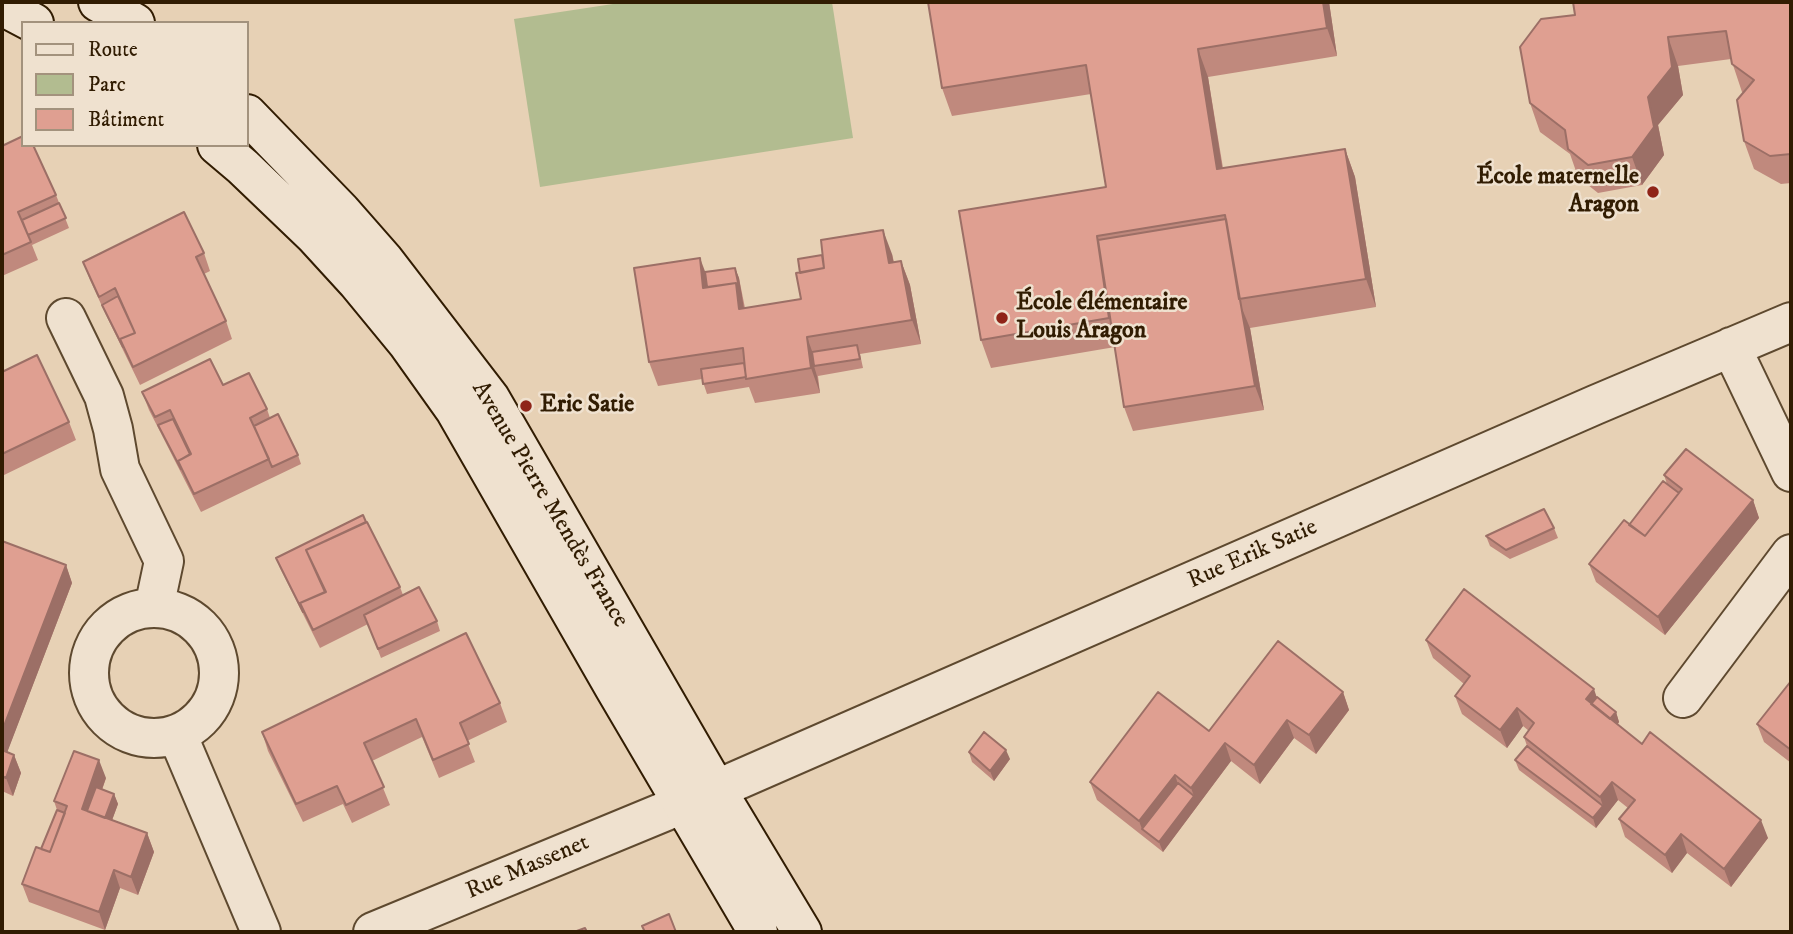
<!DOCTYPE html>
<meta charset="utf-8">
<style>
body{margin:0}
#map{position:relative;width:1793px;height:934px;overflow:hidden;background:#e7d1b5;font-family:"IM FELL DW Pica",serif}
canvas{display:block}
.frame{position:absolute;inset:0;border:4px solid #311c02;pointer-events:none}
.legend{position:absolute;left:21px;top:21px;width:228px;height:126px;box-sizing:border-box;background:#efe1cf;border:2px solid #a3927d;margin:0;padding:9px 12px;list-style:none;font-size:21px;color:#311c02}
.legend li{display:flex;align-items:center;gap:14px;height:35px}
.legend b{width:35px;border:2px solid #a3927d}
</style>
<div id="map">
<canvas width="1793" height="934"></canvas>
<div class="frame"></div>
<ul class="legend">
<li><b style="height:9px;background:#efe1cf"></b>Route</li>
<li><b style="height:19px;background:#b2bc90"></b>Parc</li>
<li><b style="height:19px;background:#df9f91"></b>Bâtiment</li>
</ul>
</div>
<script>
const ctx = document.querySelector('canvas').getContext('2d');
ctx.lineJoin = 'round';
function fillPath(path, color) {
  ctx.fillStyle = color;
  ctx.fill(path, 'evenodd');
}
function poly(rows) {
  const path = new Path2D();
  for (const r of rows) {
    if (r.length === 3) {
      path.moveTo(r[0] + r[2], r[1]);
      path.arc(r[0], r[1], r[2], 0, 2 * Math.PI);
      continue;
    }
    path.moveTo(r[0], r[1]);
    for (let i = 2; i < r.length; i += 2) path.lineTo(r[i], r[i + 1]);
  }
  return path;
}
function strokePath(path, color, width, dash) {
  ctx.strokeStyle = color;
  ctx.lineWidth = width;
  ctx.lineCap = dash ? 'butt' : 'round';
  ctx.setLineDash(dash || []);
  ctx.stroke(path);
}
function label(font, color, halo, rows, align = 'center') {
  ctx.font = font + ' "IM FELL DW Pica",serif';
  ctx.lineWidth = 5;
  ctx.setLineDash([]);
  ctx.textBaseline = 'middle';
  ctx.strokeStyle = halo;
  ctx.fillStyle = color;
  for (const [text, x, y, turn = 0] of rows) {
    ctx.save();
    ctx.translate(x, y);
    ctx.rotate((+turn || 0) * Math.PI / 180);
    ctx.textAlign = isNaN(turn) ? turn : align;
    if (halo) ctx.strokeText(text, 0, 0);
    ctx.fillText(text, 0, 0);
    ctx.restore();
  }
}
fillPath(poly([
 [626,2,832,2,853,138,540,187,514,19]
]), '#b2bc90');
const street = poly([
 [66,318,104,396,113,429,120,469,164,561,154,608],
 [1731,347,1791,472],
 [154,673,65],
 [1683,698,1791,554],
 [177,734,261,932],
 [373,932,683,804,1595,405,1791,322]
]);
const secondary = poly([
 [98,2,135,23],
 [2,6,34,23],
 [247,114,341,211,384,260,490,398,716,789,802,932],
 [217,145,243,167,314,235,357,282,408,344,455,410,614,687,758,932]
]);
strokePath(street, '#5e492f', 42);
strokePath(secondary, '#311c02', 42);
strokePath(street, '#efe1cf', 38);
strokePath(secondary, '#efe1cf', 38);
fillPath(poly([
 [928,2,1329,2,1337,56,1208,77,1223,168,1345,149,1355,177,1376,307,1250,328,1264,410,1133,431,1124,407,1115,347,991,368,981,340,1106,187,1091,94,952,116,942,88],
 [1791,2,1791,183,1781,184,1754,169,1744,141,1744,93,1742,92,1731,59,1678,66,1683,95,1658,125,1664,155,1642,185,1598,193,1578,177,1570,154,1540,132,1530,103,1575,15],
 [2,146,56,195,69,228,32,245,38,260,2,276],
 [204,253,210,271,204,274,226,321,232,339,140,385,106,315,90,280,83,262],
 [892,254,894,262,901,261,910,285,921,344,860,354,863,368,818,376,820,393,755,403,749,387,707,394,702,379,658,386,649,362,705,272,735,268,739,278,745,308,801,299],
 [2,372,69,422,76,440,2,476],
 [223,385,267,409,270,418,298,455,301,464,201,512,149,410,142,392],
 [1664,475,1753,500,1759,518,1665,635,1596,582,1589,564,1629,525,1667,484],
 [1554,528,1558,538,1510,559,1490,546,1486,536],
 [2,541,66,565,72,583,7,752,14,755,21,773,13,796,2,791],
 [276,558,400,587,403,595,437,621,440,631,381,658,368,624,320,648,280,568],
 [1426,640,1597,697,1616,712,1619,722,1617,725,1768,838,1731,887,1687,853,1672,873,1625,837,1619,819,1628,808,1618,800,1596,828,1519,770,1515,760,1527,746,1524,737,1529,731,1523,726,1507,748,1462,714,1455,696,1464,684,1433,658],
 [1791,681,1791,763,1764,742,1757,724],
 [1343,692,1349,710,1316,754,1294,738,1260,784,1231,761,1163,852,1097,800,1090,782,1209,731],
 [500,703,507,722,467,741,475,762,439,778,422,737,372,761,390,805,352,823,343,804,303,822,268,751,262,732],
 [969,752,1010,759,994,781,972,762],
 [106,778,102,790,114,794,118,804,112,820,147,833,154,852,138,895,120,888,105,930,29,902,22,884,41,849,57,810,54,801]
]), '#c0897d');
fillPath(poly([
 [1323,2,1329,2,1337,56,1327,28],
 [1668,37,1678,66,1683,95,1658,125,1664,155,1642,185,1632,157,1648,97],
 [1198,49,1208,77,1227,198,1217,169],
 [1345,149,1355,177,1376,307,1366,279],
 [883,230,892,254,898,287,889,263],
 [700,258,709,282,711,302,703,288],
 [901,261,910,285,921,344,912,320],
 [735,268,739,278,748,333,739,309,736,283],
 [1241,306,1250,328,1264,410,1255,386],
 [807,337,816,362,814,366,817,376,820,393,811,368],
 [1753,500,1759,518,1665,635,1658,617],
 [66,565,72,583,2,766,2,731],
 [1594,689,1600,707,1589,708,1586,699],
 [1343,692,1349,710,1316,754,1309,735],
 [1517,708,1523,726,1507,748,1500,730],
 [1616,712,1619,722,1612,733,1608,723],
 [1287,720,1294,738,1260,784,1254,765],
 [1225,743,1231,761,1163,852,1159,842,1194,796,1191,788],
 [1006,750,1010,759,994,781,990,771],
 [14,755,21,773,13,796,6,778],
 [99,760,106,778,91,820,82,809],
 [1175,775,1181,793,1142,829,1139,821],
 [1612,782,1618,800,1596,828,1593,818,1603,806,1600,797],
 [114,794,118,804,107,834,103,824],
 [1761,820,1768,838,1731,887,1724,869],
 [147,833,154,852,138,895,131,877],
 [1681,834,1687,853,1672,873,1665,855],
 [114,870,120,888,105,930,99,912]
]), '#9c6f66');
const building = poly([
 [928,2,1323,2,1327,28,1198,49,1217,169,1345,149,1366,279,1239,299,1225,215,1097,236,1109,318,981,340,959,211,1106,187,1086,65,942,88,928,2],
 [1573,2,1791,2,1791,154,1770,156,1744,141,1737,100,1754,80,1732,64,1726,31,1668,37,1672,67,1648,97,1654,127,1632,157,1588,165,1568,149,1565,130,1530,103,1520,47,1541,19,1575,15,1573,2],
 [23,136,23,145,33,145,56,195,18,212,31,242,2,255,2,146,23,136],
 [59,203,66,218,28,235,22,220,59,203],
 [184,212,204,253,196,257,226,321,133,367,120,339,135,333,115,288,99,297,83,262,184,212],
 [1226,219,1255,386,1124,407,1098,240,1226,219],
 [883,230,889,263,901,261,912,320,807,337,811,368,746,379,743,348,649,362,634,268,700,258,703,288,736,283,739,309,801,299,796,273,824,268,821,240,883,230],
 [822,255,824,268,800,273,798,259,822,255],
 [735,268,741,297,736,283,707,287,705,272,735,268],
 [118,296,135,333,120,339,123,347,102,305,118,296],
 [857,345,860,359,814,366,812,352,857,345],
 [37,355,69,422,2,454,2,372,37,355],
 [210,359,223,385,249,373,267,409,250,418,269,459,194,494,178,461,191,454,170,410,155,417,142,392,210,359],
 [744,363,746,377,703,384,701,369,744,363],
 [278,414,298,455,272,467,254,426,278,414],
 [173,419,190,454,178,461,181,469,158,425,173,419],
 [1686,449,1753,500,1658,617,1589,564,1624,520,1645,536,1682,489,1664,475,1686,449],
 [1663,481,1679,493,1645,536,1629,525,1663,481],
 [1544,509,1554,528,1506,550,1486,536,1544,509],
 [363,515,366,522,306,550,325,592,300,603,303,612,276,558,363,515],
 [367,522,400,587,313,630,300,603,326,592,306,550,367,522],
 [2,541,66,565,2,731,2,541],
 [419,587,437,621,378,649,364,615,419,587],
 [1464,589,1594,689,1586,699,1642,744,1650,732,1761,820,1724,869,1681,834,1665,855,1619,819,1635,800,1612,782,1600,797,1524,737,1534,723,1517,708,1500,730,1455,696,1470,676,1426,640,1464,589],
 [466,633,500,703,460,723,469,744,433,760,416,719,364,743,384,787,346,805,337,786,296,804,262,732,466,633],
 [1278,641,1343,692,1309,735,1287,720,1254,765,1225,743,1191,788,1175,775,1139,821,1090,782,1158,692,1209,731,1278,641],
 [1791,681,1791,750,1757,724,1791,681],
 [1597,697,1616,712,1610,719,1591,704,1597,697],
 [984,732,1006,750,990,771,969,752,984,732],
 [1527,746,1603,806,1593,818,1515,760,1527,746],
 [2,750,14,755,6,778,2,776,2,750],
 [74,751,99,760,82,809,147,833,131,877,114,870,99,912,22,884,36,847,50,852,67,806,54,801,74,751],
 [1178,783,1194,796,1159,842,1142,829,1178,783],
 [96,787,114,794,105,818,87,811,96,787],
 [57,810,65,813,50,852,41,849,57,810],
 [669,914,676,932,645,932,642,926,669,914],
 [585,928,587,932,574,932,585,928]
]);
fillPath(building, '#df9f91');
strokePath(building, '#9c6f66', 2);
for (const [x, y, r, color] of [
 [1653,192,7,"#8f2418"],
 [1002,318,7,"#8f2418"],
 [526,406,7,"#8f2418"]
]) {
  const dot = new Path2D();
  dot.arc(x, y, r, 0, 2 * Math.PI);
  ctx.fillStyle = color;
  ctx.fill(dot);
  strokePath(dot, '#efe1cf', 2.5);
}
label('bold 24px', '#311c02', '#efe1cf', [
 ["École maternelle",1639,178,"right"],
 ["Aragon",1639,206,"right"],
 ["École élémentaire",1016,304],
 ["Louis Aragon",1016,332],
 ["Eric Satie",540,406]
], 'left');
label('24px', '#311c02', '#efe1cf', [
 ["Avenue Pierre Mendès France",549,505,59],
 ["Rue Erik Satie",1253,555,-24],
 ["Rue Massenet",528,868,-23]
]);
</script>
